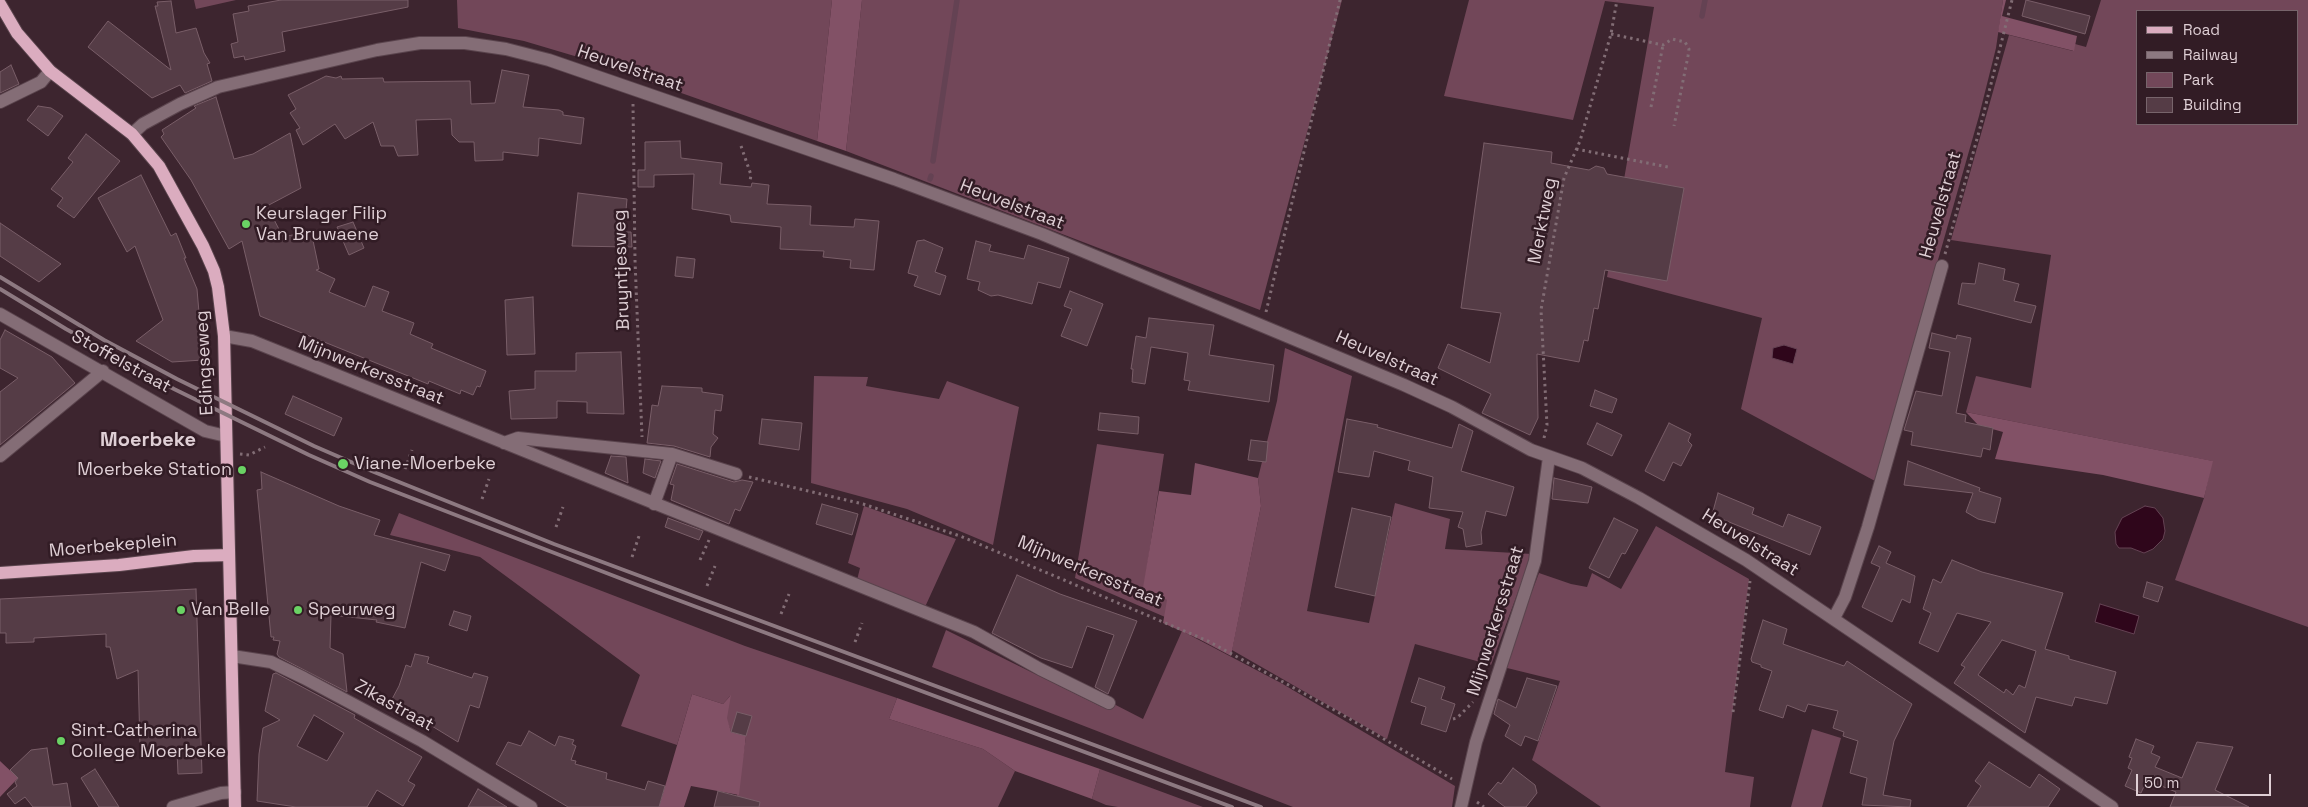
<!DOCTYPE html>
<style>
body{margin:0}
#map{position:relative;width:2308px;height:807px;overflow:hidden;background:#3d252f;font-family:"Space Grotesk",sans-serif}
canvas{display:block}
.legend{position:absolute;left:2136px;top:10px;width:162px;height:115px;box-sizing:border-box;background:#321c25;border:1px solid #77646b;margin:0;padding:6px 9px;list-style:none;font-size:15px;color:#dfcfd5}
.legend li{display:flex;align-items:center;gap:10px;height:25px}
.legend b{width:25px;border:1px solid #77646b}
.scale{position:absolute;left:2136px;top:774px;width:135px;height:22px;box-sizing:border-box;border:2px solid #dfcfd5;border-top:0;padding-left:6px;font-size:15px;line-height:18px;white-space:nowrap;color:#dfcfd5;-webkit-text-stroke:4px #321c25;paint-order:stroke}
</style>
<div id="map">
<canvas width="2308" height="807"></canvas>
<ul class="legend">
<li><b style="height:6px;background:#dbacbf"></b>Road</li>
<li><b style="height:6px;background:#8d7981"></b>Railway</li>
<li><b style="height:14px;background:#724759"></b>Park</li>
<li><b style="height:14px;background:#553c46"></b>Building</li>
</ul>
<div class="scale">50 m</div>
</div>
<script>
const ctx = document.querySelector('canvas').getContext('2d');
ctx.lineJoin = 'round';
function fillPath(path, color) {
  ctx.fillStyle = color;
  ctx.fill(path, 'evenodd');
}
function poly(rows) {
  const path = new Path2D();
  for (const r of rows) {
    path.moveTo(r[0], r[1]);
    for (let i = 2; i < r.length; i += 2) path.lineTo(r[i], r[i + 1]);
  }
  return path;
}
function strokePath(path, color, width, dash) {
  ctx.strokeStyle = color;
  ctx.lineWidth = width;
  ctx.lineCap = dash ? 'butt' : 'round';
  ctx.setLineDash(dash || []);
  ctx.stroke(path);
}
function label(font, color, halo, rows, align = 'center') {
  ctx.font = font + ' "Space Grotesk",sans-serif';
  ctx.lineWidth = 5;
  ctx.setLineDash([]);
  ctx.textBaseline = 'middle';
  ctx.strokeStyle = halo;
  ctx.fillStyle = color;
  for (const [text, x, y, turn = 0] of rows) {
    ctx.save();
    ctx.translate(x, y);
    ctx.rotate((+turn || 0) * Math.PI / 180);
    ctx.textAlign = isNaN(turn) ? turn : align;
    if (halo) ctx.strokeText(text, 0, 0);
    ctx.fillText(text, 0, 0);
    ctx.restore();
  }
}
fillPath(poly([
 [194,0,236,0,196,9],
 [457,0,832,0,817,141,588,60,524,41,458,28],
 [862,0,1342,0,1260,310,846,151],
 [1469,0,2003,0,1996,48,1979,116,1875,481,1741,409,1762,318,1607,277,1654,7,1605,1,1573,120,1444,96],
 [2101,0,2308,0,2308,627,2175,580,2204,498,2212,461,1966,412,1976,376,2031,388,2051,255,1951,240,2009,35,2073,51,2075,44,2086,47],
 [2137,11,2297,11,2297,124,2137,124],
 [1285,348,1352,376,1307,611,1369,623,1395,503,1450,519,1445,549,1532,554,1491,665,1415,644,1387,739,1232,650,1261,506,1258,478,1277,401],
 [814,376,868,377,866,386,939,399,947,381,1019,407,993,545,907,509,811,483],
 [1097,444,1164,454,1143,594,1168,600,1165,617,1075,578],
 [864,506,956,539,925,607,857,580,860,568,848,563],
 [399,513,745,646,897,698,889,719,983,749,1015,771,998,807,735,807,746,737,731,732,726,718,730,696,723,704,692,694,677,745,621,726,640,675,480,557,390,535],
 [1656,526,1749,579,1725,772,1754,777,1750,807,1601,807,1532,760,1560,681,1503,667,1539,573,1571,584,1587,587,1592,573,1621,589],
 [946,630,1102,707,1106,700,1143,719,1182,631,1281,683,1455,786,1452,807,1293,807,932,667],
 [1812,729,1841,738,1822,807,1791,807],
 [1100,769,1203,807,1118,807,1106,805,1092,799]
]), '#724759');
fillPath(poly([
 [832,0,862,0,846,151,817,141],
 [2003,0,2006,0,2002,16,2077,36,2074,51,1998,32],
 [1966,412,2213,461,2204,498,2103,475,1995,459,2003,432,1978,425],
 [1195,463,1258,478,1261,506,1231,656,1199,639,1163,623,1167,600,1142,594,1159,491,1191,495],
 [692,694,723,704,731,695,727,718,731,732,746,736,739,795,691,786,684,807,659,807],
 [897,698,1100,769,1092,799,1015,771,983,749,889,719],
 [0,761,18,778,0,797]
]), '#825166');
const water = poly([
 [1784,345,1797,349,1793,364,1772,358,1773,348,1784,345],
 [2145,506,2155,508,2163,518,2165,531,2163,539,2153,549,2144,553,2131,548,2119,548,2116,544,2115,532,2122,518,2145,506],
 [2100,604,2139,616,2134,634,2095,622,2100,604]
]);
fillPath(water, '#2f061b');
strokePath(water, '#644253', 1);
strokePath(poly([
 [1702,16,1705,0],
 [933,161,957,0],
 [930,179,931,176]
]), '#644253', 5.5);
const building = poly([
 [281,0,408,0,408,7,282,32,285,51,245,60,244,56,234,58,231,44,238,42,233,14,249,11,248,6,281,0],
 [2026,0,2090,16,2085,34,2022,16,2026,0],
 [171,1,176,33,196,28,204,53,210,63,207,64,212,81,185,93,180,85,152,98,88,47,108,21,171,70,155,6,158,6,157,2,171,1],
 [11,65,19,84,0,93,0,72,11,65],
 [502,70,529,75,523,107,559,110,563,112,563,115,584,118,581,144,539,138,538,156,503,152,503,160,475,161,474,142,459,142,452,135,451,119,416,120,418,155,398,156,394,146,381,146,373,122,345,139,335,124,303,145,296,130,300,128,290,113,296,109,288,95,326,76,336,78,341,76,342,79,383,78,384,82,470,81,471,104,495,103,502,70],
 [216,97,234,159,253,154,290,133,301,188,267,206,283,237,311,231,319,269,316,270,335,279,329,292,365,307,373,286,389,292,382,311,414,323,410,334,433,344,431,348,486,371,480,387,477,386,473,395,461,390,460,394,429,381,428,384,260,316,242,241,229,249,191,180,161,137,164,134,162,130,196,108,194,106,216,97],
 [38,106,51,108,63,116,48,136,27,120,38,106],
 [86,134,120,161,74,218,57,206,63,198,51,189,73,162,68,158,86,134],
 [680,141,681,158,722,163,720,184,751,187,752,183,769,185,767,204,811,206,810,225,854,227,855,219,879,221,874,270,850,268,851,260,823,257,824,251,780,249,781,227,731,222,730,215,692,209,694,174,654,175,654,187,638,187,638,170,645,170,645,142,680,141],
 [1484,143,1552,152,1551,163,1589,170,1596,166,1604,168,1607,174,1684,188,1667,281,1605,270,1598,309,1594,308,1588,341,1584,340,1579,362,1537,354,1538,418,1530,435,1482,413,1491,394,1438,368,1448,344,1490,363,1501,313,1461,308,1484,143],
 [141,175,171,236,176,233,186,258,184,258,197,289,203,360,172,362,136,341,163,320,135,246,127,252,98,198,141,175],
 [578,193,627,199,624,232,631,232,632,247,572,246,578,193],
 [353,222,364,248,349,255,337,227,353,222],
 [0,223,61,264,39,282,0,256,0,223],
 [924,240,943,248,935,272,946,276,940,295,914,286,918,276,908,273,917,241,924,240],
 [976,241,991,245,989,251,1024,259,1028,245,1069,258,1060,288,1038,282,1032,304,998,295,991,296,978,290,980,282,967,279,976,241],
 [677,257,695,259,693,278,675,276,677,257],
 [1979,263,2005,269,2003,280,2019,284,2014,301,2036,306,2031,323,1958,304,1962,283,1975,284,1979,263],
 [1070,291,1103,304,1087,346,1061,336,1072,309,1064,306,1070,291],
 [533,297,535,354,507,355,505,300,533,297],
 [1149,318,1214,325,1209,355,1274,365,1269,402,1188,390,1190,381,1184,380,1188,353,1151,347,1145,384,1132,382,1133,369,1131,369,1136,336,1146,338,1149,318],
 [5,330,52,357,75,383,0,445,0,392,18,378,0,368,0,340,5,330],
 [1932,333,1956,339,1957,335,1971,338,1956,413,1966,415,1965,422,1993,428,1990,450,1983,448,1981,457,1911,445,1913,432,1904,430,1916,391,1942,396,1950,352,1929,348,1932,333],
 [621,352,624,414,587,413,587,402,557,401,557,418,511,419,509,391,535,389,535,371,576,371,576,353,621,352],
 [662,386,702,388,702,392,723,395,721,411,715,410,713,434,718,438,711,447,710,457,674,446,647,443,652,405,658,406,662,386],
 [1595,390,1617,399,1612,413,1590,406,1595,390],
 [293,396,342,418,334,436,285,414,293,396],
 [1100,413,1139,417,1138,434,1098,430,1100,413],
 [762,419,802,423,799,450,759,444,762,419],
 [1347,419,1378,425,1377,427,1452,448,1459,424,1473,431,1461,471,1514,487,1506,516,1486,511,1481,532,1482,544,1466,547,1463,529,1458,527,1463,512,1429,508,1433,477,1408,470,1410,461,1374,451,1369,477,1338,472,1347,419],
 [1597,423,1622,435,1612,456,1587,444,1597,423],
 [1669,423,1691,434,1688,441,1692,445,1681,466,1673,462,1664,481,1645,471,1669,423],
 [1251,440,1268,442,1266,462,1248,460,1251,440],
 [611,456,626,457,628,483,605,473,611,456],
 [645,459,661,461,655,478,643,473,645,459],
 [1908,461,1980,488,1979,491,2001,498,1995,523,1978,519,1966,512,1973,493,1904,485,1908,461],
 [677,464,734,482,742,480,753,482,740,511,735,509,729,524,671,500,674,485,670,484,677,464],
 [261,472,339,506,380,520,374,535,450,555,445,571,421,562,405,628,376,622,377,620,331,615,330,648,343,654,347,692,279,657,277,654,280,641,273,640,274,637,271,637,257,490,262,489,261,472],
 [1554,478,1592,487,1588,503,1552,499,1554,478],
 [1718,493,1754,508,1752,514,1783,527,1788,514,1821,527,1810,555,1712,515,1718,493],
 [822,504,858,514,852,535,816,524,822,504],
 [1352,508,1391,517,1375,596,1335,587,1352,508],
 [668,518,703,531,699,540,665,527,668,518],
 [1614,518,1638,530,1625,554,1622,553,1609,578,1589,568,1614,518],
 [1879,546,1891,552,1886,563,1915,576,1910,603,1902,599,1892,622,1862,607,1880,567,1871,563,1879,546],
 [1952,560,1982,572,2063,593,2045,649,2069,656,2069,659,2116,672,2107,704,2075,697,2072,706,2036,697,2025,733,1954,683,1965,667,1961,665,1991,622,1957,613,1938,652,1919,643,1931,613,1923,609,1933,579,1941,583,1952,560],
 [2002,640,2036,651,2025,688,2019,685,2013,695,2006,689,2004,693,1978,675,2002,640],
 [1017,575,1060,594,1137,621,1108,694,1095,687,1114,635,1087,626,1072,668,1041,658,992,633,1017,575],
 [2147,582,2163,587,2158,602,2143,597,2147,582],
 [196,589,202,773,178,774,177,751,164,751,164,747,140,748,138,670,117,679,110,647,106,647,106,634,34,638,34,642,6,643,6,633,0,633,0,599,196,589],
 [454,611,471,616,467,631,449,625,454,611],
 [1763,620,1787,629,1783,644,1844,666,1847,661,1912,704,1894,741,1883,795,1911,800,1910,807,1862,805,1867,778,1850,773,1858,741,1843,736,1844,732,1833,728,1838,711,1808,704,1805,712,1787,705,1783,718,1759,710,1772,671,1761,667,1761,665,1752,662,1751,659,1763,620],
 [415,654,429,657,427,663,472,678,474,673,488,677,479,708,470,705,458,742,391,701,399,686,406,665,411,667,415,654],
 [276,673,355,715,354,718,422,757,408,781,415,785,403,806,377,790,367,807,296,807,257,801,259,754,263,728,280,720,265,711,273,674,276,673],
 [314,715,344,733,327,761,297,746,314,715],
 [1419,678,1445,687,1441,699,1455,704,1446,732,1421,724,1426,707,1411,702,1419,678],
 [1527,678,1557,686,1538,741,1525,736,1521,746,1505,736,1510,725,1494,714,1498,699,1516,708,1527,678],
 [737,712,752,716,746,736,731,732,737,712],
 [529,731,555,746,559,736,574,740,572,744,576,746,571,760,576,761,575,764,607,773,606,779,645,790,648,781,665,786,659,807,568,807,496,764,508,742,521,746,529,731],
 [2136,739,2154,746,2151,753,2160,757,2155,767,2182,778,2197,742,2233,747,2215,790,2249,807,2170,807,2176,792,2147,780,2141,793,2125,786,2132,770,2128,768,2132,758,2129,757,2136,739],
 [47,748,53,785,67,783,71,807,33,807,25,797,15,804,7,794,17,786,15,782,18,778,10,770,31,750,47,748],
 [1989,762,2030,788,2039,774,2060,789,2048,807,1967,807,1981,786,1975,781,1989,762],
 [1513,768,1535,785,1537,793,1526,807,1505,807,1488,794,1498,782,1501,784,1513,768],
 [95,769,119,807,99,807,81,778,95,769],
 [478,789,507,807,468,807,478,789],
 [718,791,760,802,759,807,714,807,718,791]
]);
fillPath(building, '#553c46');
strokePath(building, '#795e68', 1);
const minor = poly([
 [0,102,41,82,50,71],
 [132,134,143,124,180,104,218,87,377,50,420,43,465,43,506,49,549,60,894,179,1042,234,1404,385,1452,407,1531,450,1582,468,1639,498,1746,560,2112,807],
 [0,314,205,431,226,436],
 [224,336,252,341,974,632,1040,669,1109,703],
 [504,443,518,438,672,454,736,474],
 [0,456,103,371],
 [654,504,672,454],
 [1834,618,1845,597,1868,527,1942,266],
 [232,656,271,662,304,678,422,741,531,807],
 [173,807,221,793,235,792],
 [1461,807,1476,742,1535,561,1549,457]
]);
const major = poly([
 [0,4,17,33,50,71,132,134,159,166,203,246,214,271,218,287,224,336,235,807],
 [0,573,119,565,194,556,229,555]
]);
strokePath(minor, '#5a444d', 14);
strokePath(major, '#5a444d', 14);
strokePath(poly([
 [1611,34,1663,45,1672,39,1685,42,1689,49,1688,56,1674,126],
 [633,104,635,260,642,437],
 [1651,107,1663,45],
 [741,146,751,175,750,181],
 [1576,149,1668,167],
 [1945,254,1980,128,2012,0],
 [1266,312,1340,0],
 [1544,438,1547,425,1541,310,1564,178,1580,141,1611,34,1617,0],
 [240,454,249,455,265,447],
 [405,469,412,450],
 [749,477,863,504,960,536,1208,641,1338,712,1452,779],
 [482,499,489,479],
 [556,527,563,507],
 [632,557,639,536],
 [700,560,709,540],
 [707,586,715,566],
 [781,614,789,594],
 [855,642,862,623],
 [1733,712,1750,581],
 [1453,719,1457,718,1473,702],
 [1477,802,1484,807]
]), '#826d75', 3, [2.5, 4]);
strokePath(minor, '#846d76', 12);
strokePath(major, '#dbacbf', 12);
strokePath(poly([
 [0,277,104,340,177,379,314,446,374,472,554,544,1261,807],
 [0,289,66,329,174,389,309,455,370,482,635,584,1232,807]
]), '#8d7981', 4);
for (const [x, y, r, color] of [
 [246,224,5,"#6ad364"],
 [343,464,6,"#6ad364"],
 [242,470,5,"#6ad364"],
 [181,610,5,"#6ad364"],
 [298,610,5,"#6ad364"],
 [61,741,5,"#6ad364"]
]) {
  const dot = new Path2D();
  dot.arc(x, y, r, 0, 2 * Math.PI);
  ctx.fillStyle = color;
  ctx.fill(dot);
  strokePath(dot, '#321c25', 2);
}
label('18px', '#dfcfd5', '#321c25', [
 ["Heuvelstraat",630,69,19],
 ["Heuvelstraat",1012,205,21],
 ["Heuvelstraat",1941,205,-74],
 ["Merktweg",1543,221,-79],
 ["Bruyntjesweg",622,270,-92],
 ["Heuvelstraat",1387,359,24],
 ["Stoffelstraat",121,362,29],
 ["Edingseweg",205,363,-93],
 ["Mijnwerkersstraat",371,371,22],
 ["Heuvelstraat",1750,543,32],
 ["Moerbekeplein",113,546,-5],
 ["Mijnwerkersstraat",1090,572,23],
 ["Mijnwerkersstraat",1496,621,-73],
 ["Zikastraat",394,706,29]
]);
label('18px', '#dfcfd5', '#321c25', [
 ["Keurslager Filip",256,214],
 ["Van Bruwaene",256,235],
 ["Viane-Moerbeke",354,464],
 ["Moerbeke Station",232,470,"right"],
 ["Van Belle",191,610],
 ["Speurweg",308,610],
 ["Sint-Catherina",71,731],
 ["College Moerbeke",71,752]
], 'left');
label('bold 20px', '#dfcfd5', '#321c25', [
 ["Moerbeke",148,441]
]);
</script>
